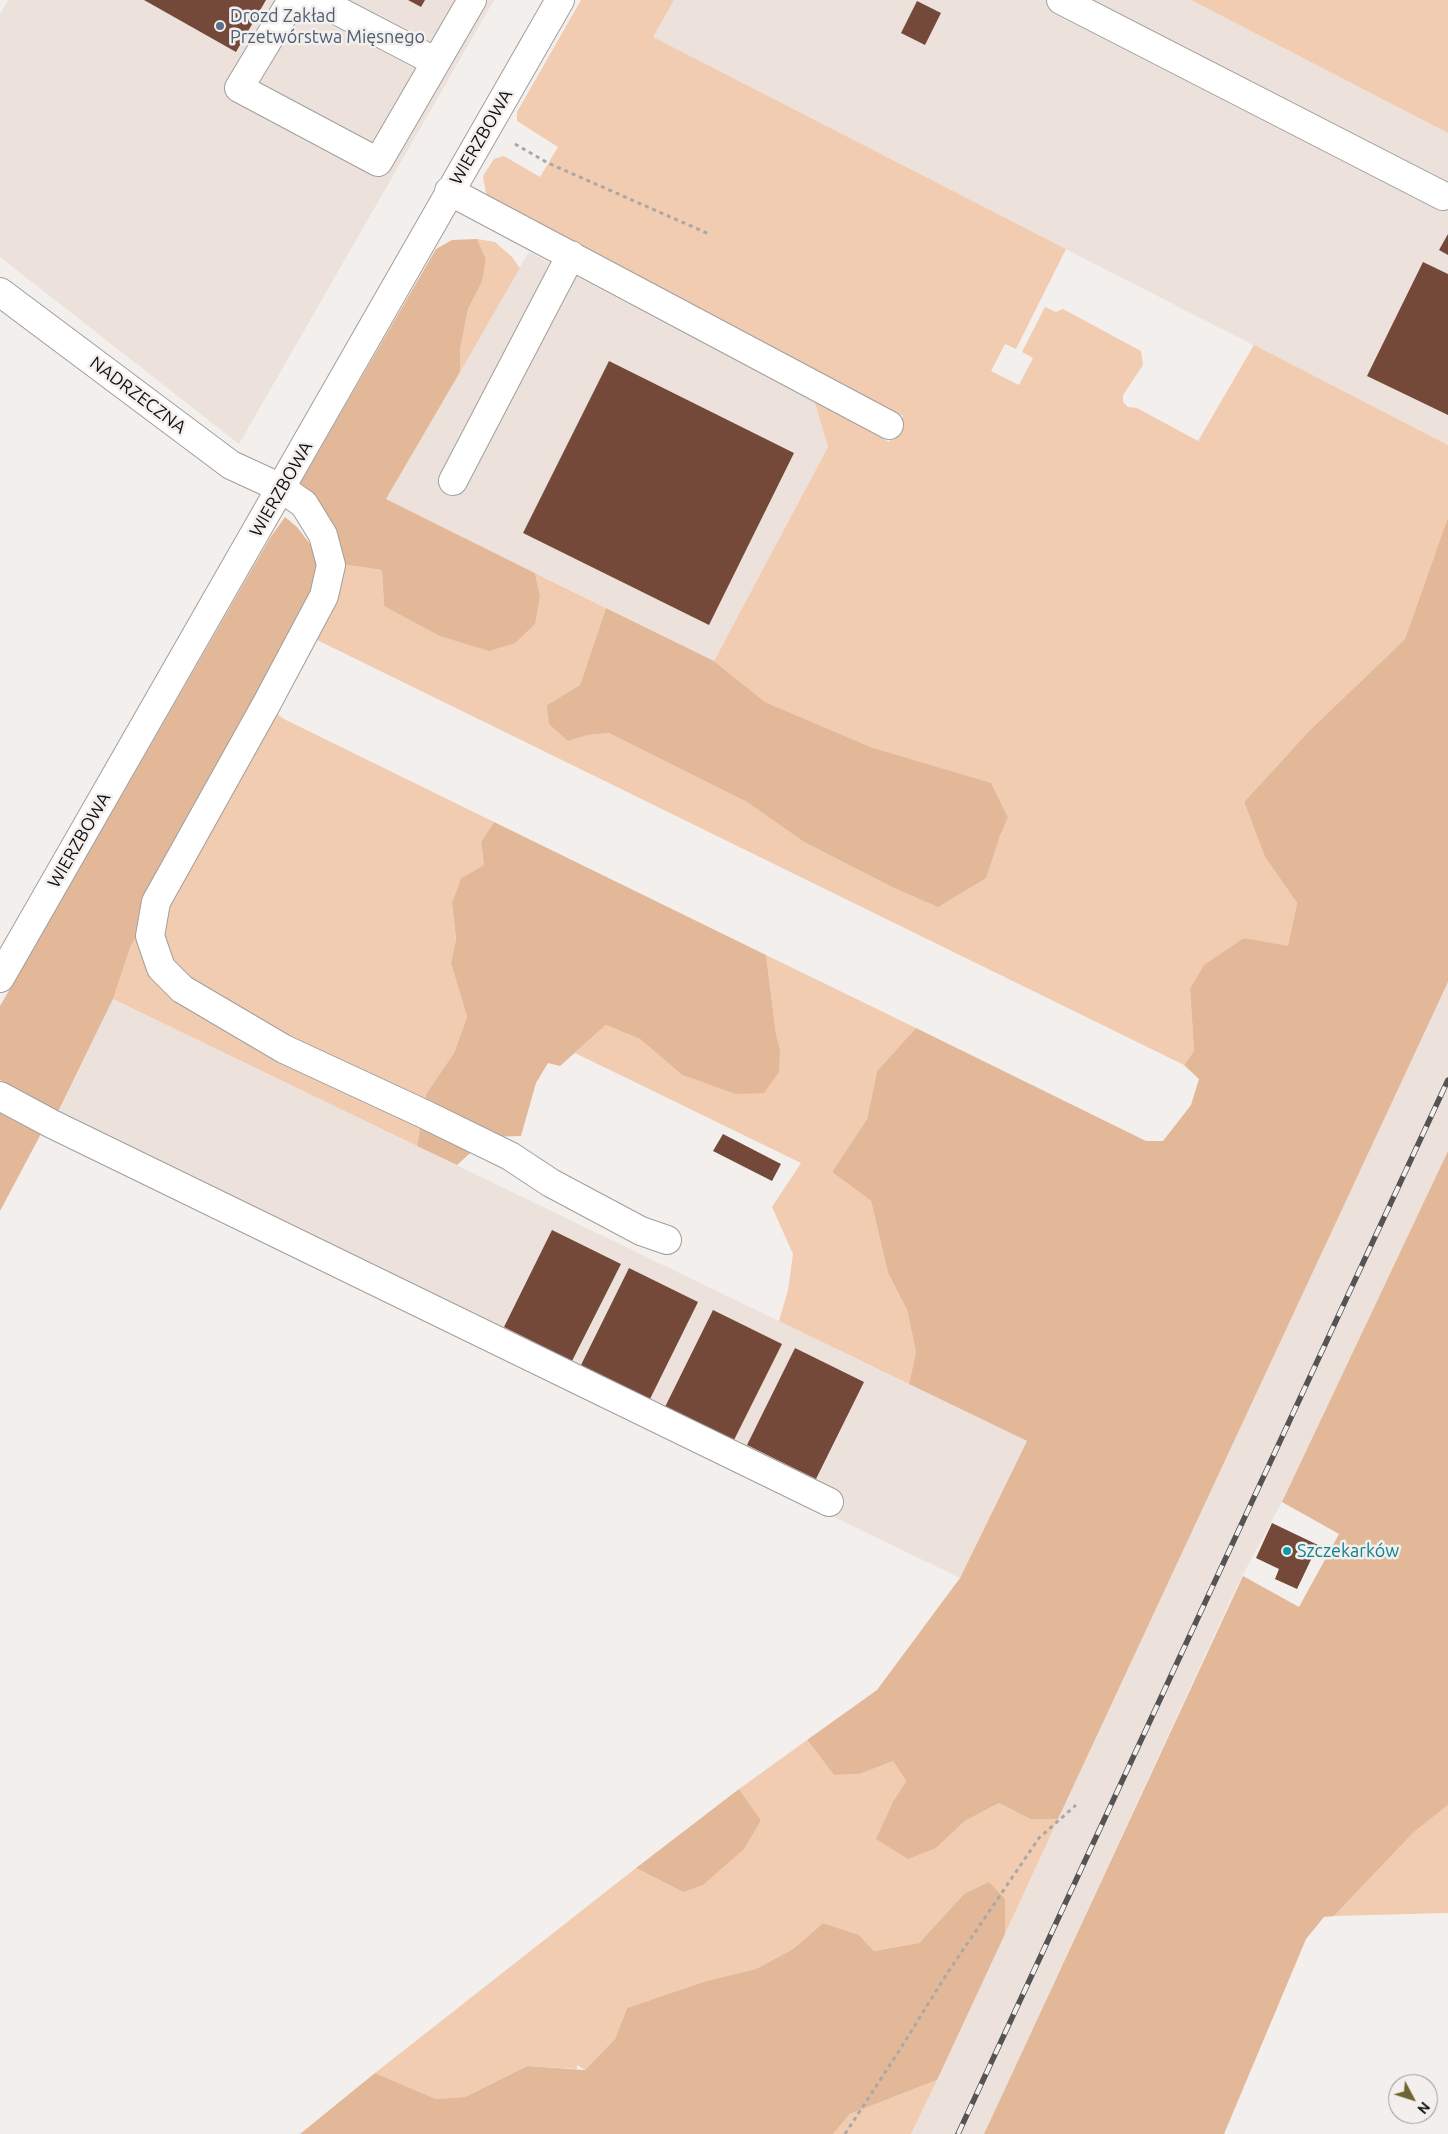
<!DOCTYPE html>
<meta charset="utf-8">
<style>
body{margin:0}
#map{position:relative;width:1448px;height:2134px;overflow:hidden;background:#f2efed;font-family:Ubuntu,sans-serif}
canvas{display:block}
.north{position:absolute;left:1388px;top:2074px;width:50px;height:50px;box-sizing:border-box;background:#f2efed;border:1px solid #989695;border-radius:50%;rotate:130deg;font-size:14px;font-weight:700;line-height:20px;text-align:center;color:#111010}
.north::after{content:'';display:block;margin:auto;width:18px;height:22px;background:#6f6532;clip-path:polygon(50% 0,100% 100%,50% 72%,0 100%)}
</style>
<div id="map">
<canvas width="1448" height="2134"></canvas>
<div class="north">N</div>
</div>
<script>
const ctx = document.querySelector('canvas').getContext('2d');
ctx.lineJoin = 'round';
function fillPath(path, color) {
  ctx.fillStyle = color;
  ctx.fill(path, 'evenodd');
}
function poly(rows) {
  const path = new Path2D();
  for (const r of rows) {
    path.moveTo(r[0], r[1]);
    for (let i = 2; i < r.length; i += 2) path.lineTo(r[i], r[i + 1]);
  }
  return path;
}
function strokePath(path, color, width, dash) {
  ctx.strokeStyle = color;
  ctx.lineWidth = width;
  ctx.lineCap = dash ? 'butt' : 'round';
  ctx.setLineDash(dash || []);
  ctx.stroke(path);
}
function label(font, color, halo, rows, align = 'center') {
  ctx.font = font + ' Ubuntu,sans-serif';
  ctx.lineWidth = 5;
  ctx.setLineDash([]);
  ctx.textBaseline = 'middle';
  ctx.strokeStyle = halo;
  ctx.fillStyle = color;
  for (const [text, x, y, turn = 0] of rows) {
    ctx.save();
    ctx.translate(x, y);
    ctx.rotate((+turn || 0) * Math.PI / 180);
    ctx.textAlign = isNaN(turn) ? turn : align;
    if (halo) ctx.strokeText(text, 0, 0);
    ctx.fillText(text, 0, 0);
    ctx.restore();
  }
}
fillPath(poly([
 [8,0,494,0,239,444,0,257,0,14],
 [674,0,1191,0,1448,133,1448,445,652,37],
 [529,252,814,400,828,447,714,661,386,499],
 [1448,982,1448,1151,1285,1496,1238,1584,984,2134,911,2134],
 [113,999,1027,1441,960,1578,47,1136]
]), '#ece2db');
fillPath(poly([
 [581,0,674,0,653,37,1066,249,1016,349,1005,344,991,371,1019,385,1033,358,1022,352,1045,307,1056,312,1063,309,1141,351,1143,365,1123,395,1123,402,1128,407,1137,408,1198,441,1254,345,1448,445,1448,517,1405,639,1310,730,1244,802,1265,857,1297,903,1288,947,1244,938,1190,989,1194,1051,1184,1065,311,637,340,564,382,570,384,606,408,618,540,596,535,573,606,608,580,685,547,705,568,741,588,735,609,733,747,802,804,842,892,887,999,838,1008,818,873,748,765,702,714,661,828,447,814,400,889,442,903,416,526,228,487,199,483,176,494,159,504,156,540,177,558,147,517,121,517,112],
 [1191,0,1448,0,1448,133,1386,101],
 [477,239,495,242,512,257,520,268,460,372,460,350,468,309,481,281,486,259],
 [270,709,284,719,494,822,481,842,484,865,461,878,452,903,456,939,451,963,467,1017,454,1053,426,1094,417,1146,113,999,130,948,180,850],
 [766,955,916,1028,877,1071,867,1119,832,1172,871,1201,888,1273,907,1310,916,1352,909,1384,779,1321,788,1290,793,1254,772,1207,801,1163,575,1053,606,1025,640,1039,682,1075,708,1084,780,1049,776,1034],
 [807,1740,834,1775,860,1774,893,1761,906,1781,894,1800,936,1848,965,1821,999,1803,1030,1819,1058,1819,1005,1934,1005,1900,964,1894,919,1943,874,1951,859,1935,823,1923,793,1949,756,1969,706,1981,627,2008,615,2039,585,2070,577,2065,577,2069,527,2066,465,2097,436,2099,375,2073,636,1868,683,1892,761,1820,739,1789],
 [1448,1805,1448,1913,1334,1916,1413,1833],
 [937,2080,911,2134,833,2134,850,2114]
]), '#f2ccb1');
fillPath(poly([
 [477,239,486,259,482,281,468,309,460,350,460,372,386,499,535,573,540,596,535,624,515,643,489,651,440,636,384,606,382,570,340,564,299,485,436,249,452,240],
 [285,517,297,527,317,553,315,576,304,613,130,948,113,999,57,1114,29,1095,0,1080,0,1006,270,538],
 [1448,517,1448,982,1058,1819,1030,1819,999,1803,965,1821,936,1848,908,1859,876,1839,894,1800,906,1781,893,1761,860,1774,834,1775,807,1740,877,1690,960,1578,1027,1441,909,1384,916,1352,907,1310,888,1273,871,1201,832,1172,867,1119,877,1071,916,1028,1146,1141,1163,1141,1191,1105,1199,1079,1184,1065,1194,1051,1190,989,1204,965,1244,938,1288,946,1297,903,1265,857,1244,802,1310,730,1405,639],
 [606,608,714,661,765,702,873,748,991,783,1008,818,999,838,986,878,938,907,892,887,804,842,747,802,609,733,588,735,568,741,549,724,547,705,580,685],
 [494,822,766,955,776,1034,780,1049,779,1072,764,1093,736,1094,682,1075,640,1039,606,1025,560,1066,548,1063,536,1083,521,1136,488,1137,457,1165,417,1146,426,1094,454,1053,467,1017,451,963,456,939,452,903,461,878,484,865,481,842],
 [0,1110,42,1132,0,1211],
 [1448,1151,1448,1805,1413,1833,1334,1916,1324,1917,1306,1939,1224,2134,984,2134,1243,1576,1299,1607,1339,1534,1282,1502],
 [739,1789,761,1820,744,1849,703,1885,683,1892,636,1868],
 [989,1882,1005,1899,1005,1934,937,2080,850,2114,833,2134,300,2134,375,2073,436,2099,465,2097,527,2066,585,2070,615,2039,627,2008,706,1981,756,1969,793,1949,823,1923,859,1935,874,1951,919,1943,964,1894]
]), '#e2b899');
fillPath(poly([
 [144,0,266,0,236,52],
 [408,0,425,0,421,7],
 [917,1,941,13,925,45,901,33],
 [1448,234,1448,255,1439,250],
 [1423,262,1448,274,1448,415,1367,376],
 [609,361,794,453,709,625,523,533],
 [723,1134,781,1164,772,1181,713,1151],
 [552,1230,621,1264,572,1361,504,1327],
 [629,1268,698,1302,650,1399,581,1365],
 [713,1310,782,1344,734,1440,665,1407],
 [795,1348,864,1382,816,1479,747,1445],
 [1272,1523,1318,1545,1297,1589,1275,1579,1279,1569,1256,1558]
]), '#74493a');
const minor = poly([
 [292,0,239,88,378,162,472,0],
 [317,0,436,62],
 [1061,0,1443,196],
 [449,191,889,425],
 [0,292,231,465,281,488,304,504,323,535,331,565,324,596,267,703,156,902,150,936,161,968,182,989,284,1049,422,1113,510,1156,551,1183,641,1231,667,1240],
 [453,481,571,255],
 [0,978,560,0],
 [0,1096,52,1124,829,1502]
]);
strokePath(minor, '#a19e9c', 30);
strokePath(poly([
 [515,144,548,163,709,234],
 [845,2134,899,2051,946,1975,1039,1838,1076,1805]
]), '#aaa8a6', 3, [4, 4]);
strokePath(minor, '#fff', 28);
const rail = poly([
 [958,2134,1448,1080]
]);
strokePath(rail, '#555353', 5.5);
strokePath(rail, '#f2efed', 4, [11]);
for (const [x, y, r, color] of [
 [220,26,5,"#5c6f8a"],
 [1287,1551,5,"#0f9aa8"]
]) {
  const dot = new Path2D();
  dot.arc(x, y, r, 0, 2 * Math.PI);
  ctx.fillStyle = color;
  ctx.fill(dot);
  strokePath(dot, '#f2efed', 2);
}
label('18px', '#4e5e75', '#f2efed', [
 ["Drozd Zakład",230,16],
 ["Przetwórstwa Mięsnego",230,37]
], 'left');
label('18px', '#111010', '#f2efed', [
 ["WIERZBOWA",481,137,-60],
 ["NADRZECZNA",138,395,37],
 ["WIERZBOWA",281,489,-60],
 ["WIERZBOWA",79,840,-60]
]);
label('18px', '#0d838f', '#f2efed', [
 ["Szczekarków",1297,1551]
], 'left');
</script>
